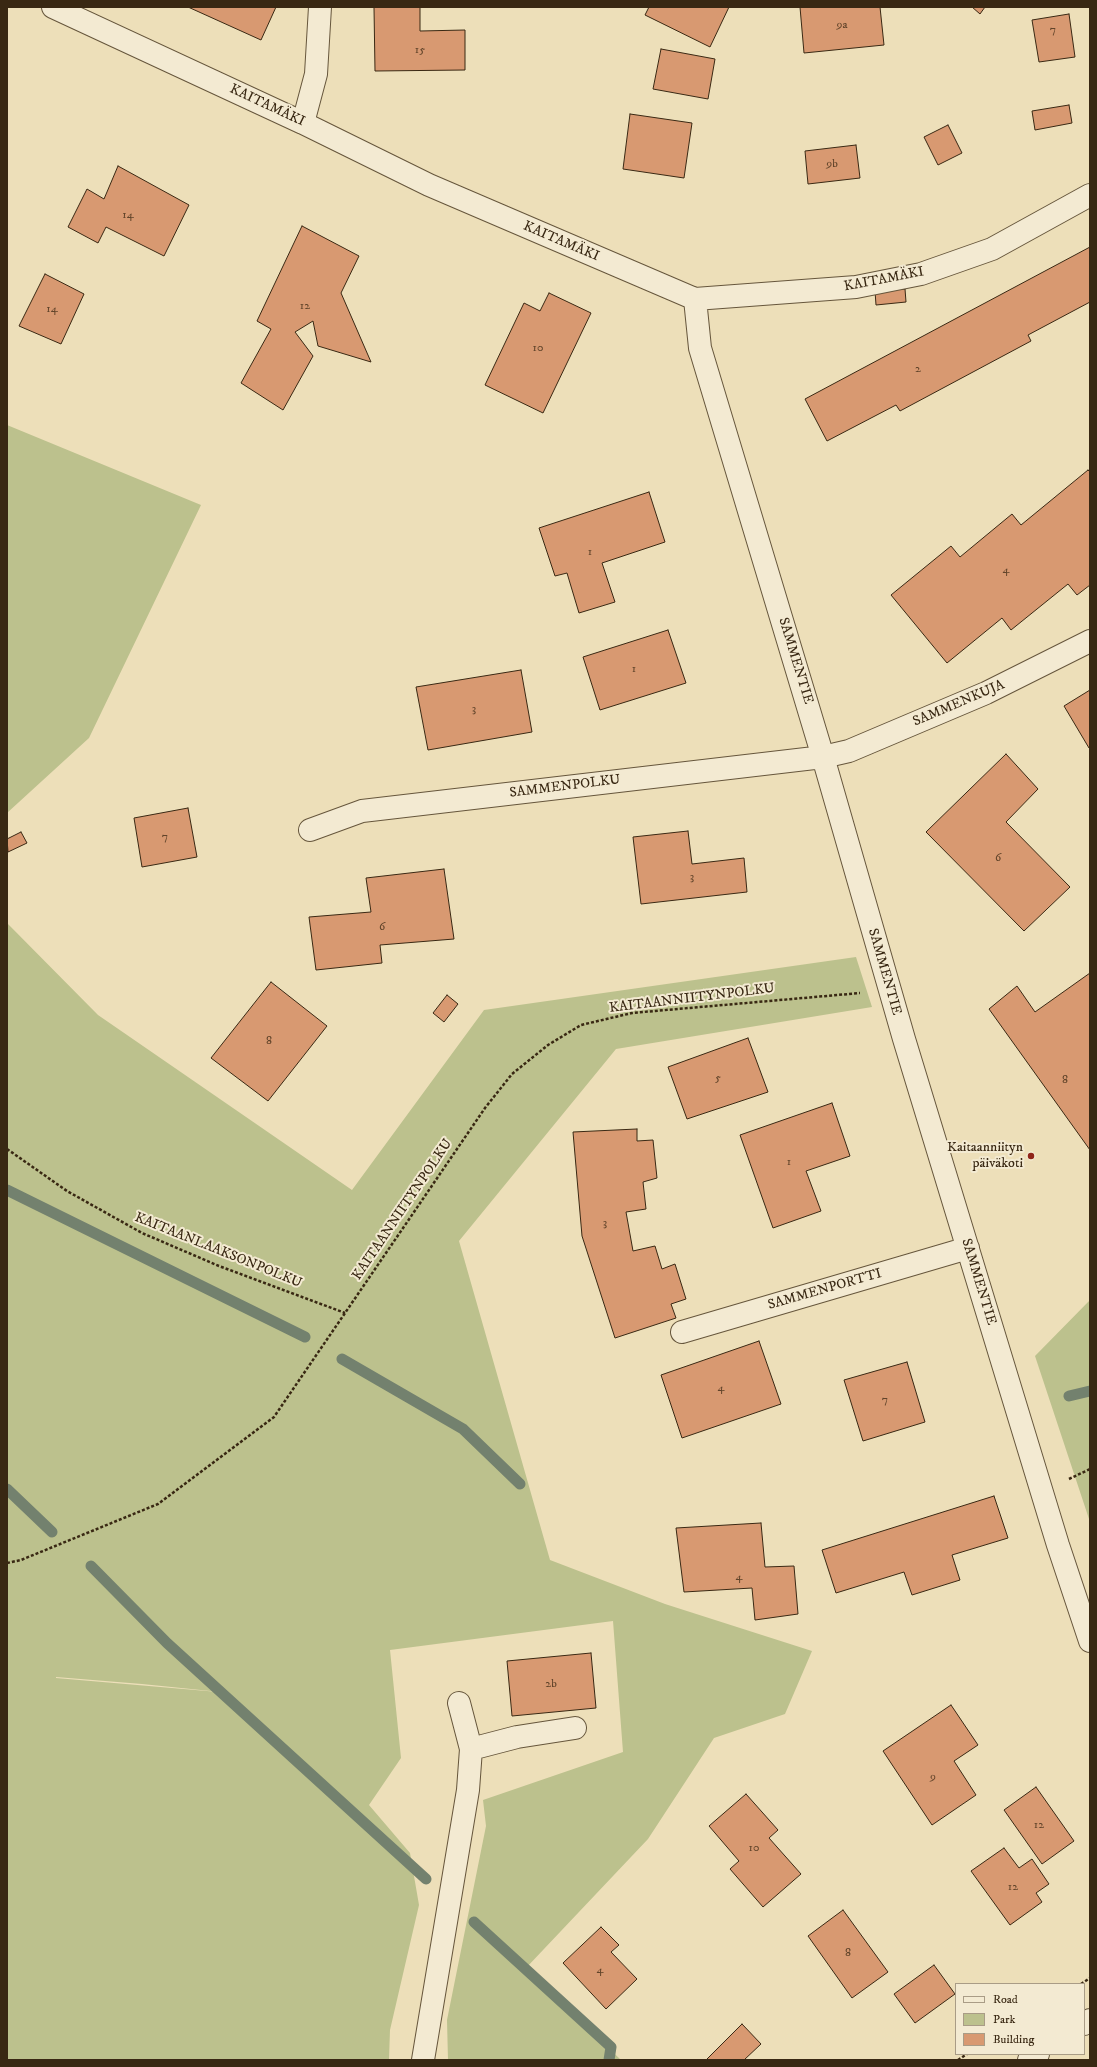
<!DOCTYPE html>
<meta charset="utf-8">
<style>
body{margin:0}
#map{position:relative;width:1097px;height:2067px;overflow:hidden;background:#eddfb9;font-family:"IM FELL DW Pica",serif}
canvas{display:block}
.frame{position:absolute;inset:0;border:8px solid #392813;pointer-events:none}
.legend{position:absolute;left:955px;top:1983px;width:130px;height:72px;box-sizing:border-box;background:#f3ead2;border:1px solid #a99c86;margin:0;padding:5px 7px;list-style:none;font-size:12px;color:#392813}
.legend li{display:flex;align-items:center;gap:8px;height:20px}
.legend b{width:20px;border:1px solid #a99c86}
</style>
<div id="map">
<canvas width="1097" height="2067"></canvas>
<div class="frame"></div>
<ul class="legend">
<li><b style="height:5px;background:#f3ead2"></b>Road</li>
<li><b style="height:11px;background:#bcc18d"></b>Park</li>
<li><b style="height:11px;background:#d89971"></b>Building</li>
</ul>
</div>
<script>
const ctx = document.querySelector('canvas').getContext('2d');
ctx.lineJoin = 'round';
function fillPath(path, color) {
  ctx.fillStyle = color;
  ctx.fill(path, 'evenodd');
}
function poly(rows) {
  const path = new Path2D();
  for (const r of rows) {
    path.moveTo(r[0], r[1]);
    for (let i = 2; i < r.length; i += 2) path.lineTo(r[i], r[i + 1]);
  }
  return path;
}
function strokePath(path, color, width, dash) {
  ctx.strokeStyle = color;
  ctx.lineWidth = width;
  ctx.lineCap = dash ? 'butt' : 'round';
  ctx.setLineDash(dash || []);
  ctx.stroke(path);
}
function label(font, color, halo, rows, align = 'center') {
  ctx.font = font + ' "IM FELL DW Pica",serif';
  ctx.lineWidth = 4;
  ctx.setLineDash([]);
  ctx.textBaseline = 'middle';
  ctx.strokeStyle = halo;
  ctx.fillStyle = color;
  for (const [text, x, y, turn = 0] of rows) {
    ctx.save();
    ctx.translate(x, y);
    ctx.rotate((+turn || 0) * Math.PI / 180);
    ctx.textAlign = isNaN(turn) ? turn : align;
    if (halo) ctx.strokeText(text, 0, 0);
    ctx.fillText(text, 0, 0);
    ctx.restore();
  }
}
fillPath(poly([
 [7,425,201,505,89,738,7,813],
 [7,923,98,1015,352,1190,484,1010,856,957,872,1007,616,1049,459,1241,550,1560,665,1604,812,1651,785,1714,714,1738,648,1839,526,1968,621,2060,448,2060,447,2020,486,1826,483,1800,623,1752,613,1621,390,1650,401,1758,369,1805,410,1853,419,1905,390,2030,389,2060,7,2060],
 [56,1677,142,1684,230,1693,56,1678],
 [1090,1300,1090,1522,1035,1356]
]), '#bcc18d');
strokePath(poly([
 [7,1190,305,1337],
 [342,1359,463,1429,520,1484],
 [1069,1396,1090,1391],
 [7,1489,52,1532],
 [91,1566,167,1643,426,1879],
 [474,1922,611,2047,609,2060]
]), '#73816e', 11);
const building = poly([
 [188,7,276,7,261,40,188,7],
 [374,7,420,7,420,31,465,30,465,70,375,71,374,7],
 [649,7,729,7,710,47,645,15,649,7],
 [800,7,880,7,884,45,804,53,800,7],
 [972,7,985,7,980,14,972,7],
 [1069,14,1075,57,1039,62,1032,20,1069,14],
 [661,49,715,59,708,99,653,89,661,49],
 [1069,105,1072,123,1035,130,1032,111,1069,105],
 [630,114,692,123,684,178,623,169,630,114],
 [948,125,962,153,938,165,924,137,948,125],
 [856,145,860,178,808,184,805,151,856,145],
 [118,166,189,205,164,256,106,227,98,243,68,227,87,189,104,199,118,166],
 [302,226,359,256,341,293,371,362,318,346,313,321,295,332,313,356,283,410,241,383,271,329,257,321,302,226],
 [1090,247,1090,302,1028,335,1031,341,900,411,896,405,827,441,805,399,1090,247],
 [45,274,84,294,61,344,19,326,45,274],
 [905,289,906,302,876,305,875,291,905,289],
 [549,293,591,313,543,413,485,385,524,303,540,311,549,293],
 [1088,470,1090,472,1090,585,1077,595,1068,584,1011,630,1002,618,947,663,891,595,951,546,960,557,1012,514,1021,525,1088,470],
 [649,492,665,542,602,563,615,602,579,613,567,573,555,576,539,528,649,492],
 [668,630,686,683,600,710,583,657,668,630],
 [521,670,532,732,428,750,416,687,521,670],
 [1090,690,1090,747,1089,748,1064,706,1090,690],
 [1006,754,1038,789,1006,822,1070,887,1024,931,926,832,1006,754],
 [188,808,197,857,142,867,134,818,188,808],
 [688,831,692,864,744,858,747,892,641,904,633,837,688,831],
 [21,832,27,843,8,852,7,839,21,832],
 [444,869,454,939,380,945,382,963,316,970,309,917,371,912,366,878,444,869],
 [1090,973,1090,1150,989,1009,1017,986,1035,1012,1090,973],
 [271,982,327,1026,268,1101,211,1058,271,982],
 [447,995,458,1004,444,1022,433,1013,447,995],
 [748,1038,768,1092,687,1119,668,1067,748,1038],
 [832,1103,850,1156,806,1171,821,1211,773,1228,740,1135,832,1103],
 [637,1129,637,1141,653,1140,657,1178,643,1182,646,1209,626,1212,633,1251,655,1246,662,1269,675,1264,686,1299,671,1304,676,1318,615,1338,582,1236,573,1132,637,1129],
 [759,1341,781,1404,682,1438,661,1375,759,1341],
 [907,1362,925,1422,863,1441,844,1380,907,1362],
 [994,1496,1008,1538,952,1555,960,1580,912,1595,904,1572,836,1593,822,1550,994,1496],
 [761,1523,765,1567,794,1566,798,1614,755,1620,752,1588,684,1592,676,1528,761,1523],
 [591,1653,596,1708,512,1716,507,1661,591,1653],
 [951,1705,978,1745,954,1761,976,1795,932,1825,883,1751,951,1705],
 [1036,1787,1074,1841,1042,1864,1004,1810,1036,1787],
 [746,1794,778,1830,769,1838,801,1874,763,1907,730,1869,739,1861,709,1826,746,1794],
 [1004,1848,1019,1868,1032,1859,1049,1884,1036,1893,1042,1902,1010,1925,971,1871,1004,1848],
 [843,1910,888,1972,852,1998,808,1936,843,1910],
 [601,1927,619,1945,611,1952,637,1979,606,2009,563,1963,601,1927],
 [934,1965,955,1994,915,2023,894,1994,934,1965],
 [742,2024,761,2044,744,2060,706,2060,742,2024]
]);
fillPath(building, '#d89971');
strokePath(building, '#392813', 1);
const minor = poly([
 [53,7,303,123,429,185,695,299,856,287,921,274,992,249,1090,195],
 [303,123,316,74,320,7],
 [695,299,700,348,823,757,904,1039,1058,1545,1090,1641],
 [310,830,362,811,823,757,849,751,986,693,1090,641],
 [682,1332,968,1248],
 [471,1749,517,1737,575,1728],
 [1084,2024,1090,2020],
 [423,2060,468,1790,471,1749,459,1703],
 [1029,2060,1038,2054]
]);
strokePath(minor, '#66563c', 24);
strokePath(poly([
 [7,1149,67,1191,142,1233,219,1266,345,1313],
 [1069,1479,1090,1469],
 [7,1563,21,1560,158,1504,274,1417,485,1108,512,1074,548,1045,581,1025,632,1013,860,993],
 [1081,1984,1090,1978],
 [958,2060,967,2054]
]), '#392813', 2.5, [3, 2]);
strokePath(minor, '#f3ead2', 22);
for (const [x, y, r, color] of [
 [1031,1156,4,"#8f2418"]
]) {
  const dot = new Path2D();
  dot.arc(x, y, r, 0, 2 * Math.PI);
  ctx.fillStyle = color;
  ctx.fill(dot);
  strokePath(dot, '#f3ead2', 1.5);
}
label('12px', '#61442a', null, [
 ["9a",842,26],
 ["7",1053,31],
 ["15",420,51],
 ["9b",832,165],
 ["14",128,216],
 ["12",305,307],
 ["14",52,310],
 ["10",538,349],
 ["2",918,370],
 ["1",590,553],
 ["4",1006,571],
 ["1",634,670],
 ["3",474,710],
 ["7",165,838],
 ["6",998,859],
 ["3",692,878],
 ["6",382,928],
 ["8",269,1042],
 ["5",718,1079],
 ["8",1065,1081],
 ["1",789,1163],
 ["3",605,1224],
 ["4",721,1389],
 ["7",885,1401],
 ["4",739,1578],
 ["2b",551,1685],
 ["9",933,1778],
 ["12",1039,1826],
 ["10",754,1849],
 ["12",1013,1888],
 ["8",848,1954],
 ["4",600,1971]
]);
label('14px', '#392813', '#f3ead2', [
 ["KAITAMÄKI",267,106,25],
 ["KAITAMÄKI",561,242,23],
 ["KAITAMÄKI",884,280,-11],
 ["SAMMENTIE",795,661,73],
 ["SAMMENKUJA",959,704,-23],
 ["SAMMENPOLKU",565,787,-7],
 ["SAMMENTIE",884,972,74],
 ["KAITAANNIITYNPOLKU",692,999,-7],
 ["KAITAANNIITYNPOLKU",403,1210,-56],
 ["KAITAANLAAKSONPOLKU",218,1251,22],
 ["SAMMENTIE",978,1282,73],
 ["SAMMENPORTTI",825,1290,-16]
]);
label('14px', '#392813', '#f3ead2', [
 ["Kaitaanniityn",1023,1148],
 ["päiväkoti",1023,1164]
], 'right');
</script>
